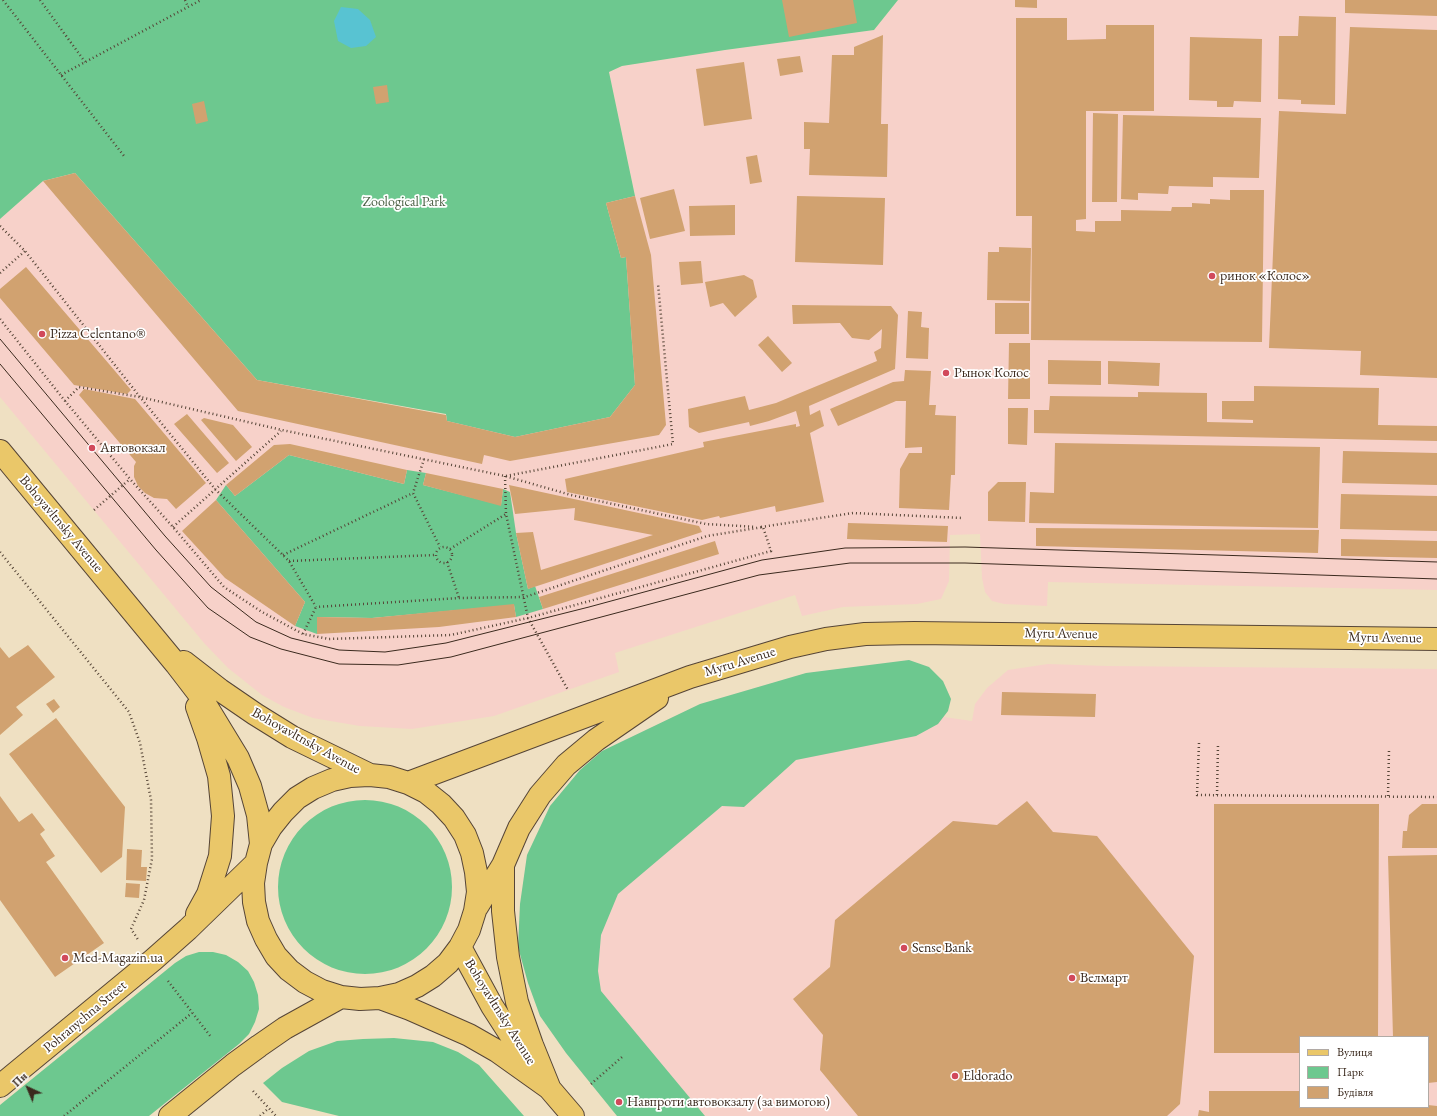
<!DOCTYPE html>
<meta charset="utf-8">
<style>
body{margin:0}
#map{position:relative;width:1437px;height:1116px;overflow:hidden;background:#efe0c2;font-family:"EB Garamond",serif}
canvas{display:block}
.legend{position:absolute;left:1299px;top:1036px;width:130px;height:72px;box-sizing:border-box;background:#fff;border:1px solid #b1aaa5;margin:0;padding:5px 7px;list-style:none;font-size:12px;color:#3b2a1e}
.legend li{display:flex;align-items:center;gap:8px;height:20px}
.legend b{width:20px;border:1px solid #b1aaa5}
.north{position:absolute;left:8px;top:1068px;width:40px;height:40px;-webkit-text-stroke:3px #fff;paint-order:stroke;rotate:316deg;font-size:11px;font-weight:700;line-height:16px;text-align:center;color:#3b2a1e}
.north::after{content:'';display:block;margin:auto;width:14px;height:18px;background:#3b2a1e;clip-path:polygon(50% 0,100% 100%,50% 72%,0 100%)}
</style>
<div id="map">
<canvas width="1437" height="1116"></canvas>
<ul class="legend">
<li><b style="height:5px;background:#eac769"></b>Вулиця</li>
<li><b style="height:11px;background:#6dc88f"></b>Парк</li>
<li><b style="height:11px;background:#d1a270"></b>Будівля</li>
</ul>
<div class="north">Пн</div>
</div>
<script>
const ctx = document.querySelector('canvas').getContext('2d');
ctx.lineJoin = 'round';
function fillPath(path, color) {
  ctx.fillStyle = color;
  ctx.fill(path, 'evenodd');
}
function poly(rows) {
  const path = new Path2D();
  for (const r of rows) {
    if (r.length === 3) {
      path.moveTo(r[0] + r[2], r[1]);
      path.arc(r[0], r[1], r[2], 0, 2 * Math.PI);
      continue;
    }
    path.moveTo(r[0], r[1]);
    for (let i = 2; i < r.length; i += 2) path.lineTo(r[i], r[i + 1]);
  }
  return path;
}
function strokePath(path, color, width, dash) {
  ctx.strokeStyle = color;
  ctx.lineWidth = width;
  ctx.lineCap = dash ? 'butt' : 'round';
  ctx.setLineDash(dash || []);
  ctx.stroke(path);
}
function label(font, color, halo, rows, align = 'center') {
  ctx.font = font + ' "EB Garamond",serif';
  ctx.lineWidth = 3.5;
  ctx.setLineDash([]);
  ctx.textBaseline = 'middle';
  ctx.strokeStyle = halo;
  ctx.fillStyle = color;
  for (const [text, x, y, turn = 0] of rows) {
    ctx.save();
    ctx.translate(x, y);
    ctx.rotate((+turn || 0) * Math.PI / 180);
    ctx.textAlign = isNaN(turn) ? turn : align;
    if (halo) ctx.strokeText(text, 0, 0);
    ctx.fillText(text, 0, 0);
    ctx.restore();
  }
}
fillPath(poly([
 [898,0,1437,0,1437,590,1048,582,1047,606,1004,604,992,601,985,592,982,578,980,534,950,535,949,581,941,599,917,604,843,607,802,616,795,595,615,653,619,672,494,716,412,729,360,726,313,718,284,707,262,695,228,668,204,643,0,397,0,219,43,181,75,173,257,380,446,415,447,421,625,257,621,258,606,203,635,195,609,72,622,66,725,50,874,30],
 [909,660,929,667,943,681,951,699,948,711,944,717,972,721,975,704,987,688,1008,670,1048,664,1107,666,1437,669,1437,1116,617,1116,566,1053,540,1016,528,983,518,947,520,904,527,855,550,806,580,770,602,751,700,704,806,673],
 [1300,1037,1428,1037,1428,1107,1300,1107]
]), '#f7d1c9');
fillPath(poly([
 [0,0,898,0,874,30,725,50,622,66,609,72,635,196,606,203,621,258,626,257,635,385,610,417,515,437,447,421,446,414,257,380,75,173,43,181,0,219],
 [289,455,404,484,407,470,426,473,423,485,501,505,503,489,510,492,516,533,528,589,535,586,543,609,516,617,514,605,372,618,318,617,317,634,295,626,305,602,216,500,226,485,235,496],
 [909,660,929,667,943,681,951,699,948,711,938,724,916,736,796,760,744,807,722,806,618,894,601,935,598,971,601,991,705,1116,617,1116,566,1053,540,1016,528,983,518,947,520,904,527,855,550,806,580,770,602,751,700,704,806,673],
 [365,887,87],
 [199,952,213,952,226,955,238,962,248,971,254,982,258,995,259,1009,255,1022,249,1034,239,1044,149,1116,0,1116,0,1105,175,963,186,956],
 [394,1038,433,1042,458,1052,479,1065,524,1116,339,1116,282,1102,263,1083,282,1068,309,1051,337,1041,363,1039]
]), '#6dc88f');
fillPath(poly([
 [341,7,358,9,370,20,376,37,366,46,351,48,338,41,334,21]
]), '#58c3d2');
fillPath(poly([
 [782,0,853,0,857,23,789,37],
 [1015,0,1037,0,1037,8,1015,7],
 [1345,0,1437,0,1437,16,1345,13],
 [1299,16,1336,17,1335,105,1301,104,1301,100,1278,99,1279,36,1298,36],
 [1016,18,1067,18,1067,40,1106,39,1106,25,1154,25,1154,111,1086,111,1086,219,1076,220,1076,231,1095,232,1095,221,1121,221,1121,210,1171,211,1172,207,1192,207,1192,203,1210,204,1210,199,1230,200,1230,190,1264,190,1262,342,1031,340,1032,216,1016,216],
 [1350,27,1437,30,1437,378,1360,375,1361,351,1269,348,1279,111,1346,114],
 [883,35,881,124,888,124,887,177,809,175,810,149,804,149,804,122,829,123,832,55,854,55,854,47],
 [1190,37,1262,39,1261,102,1234,101,1233,107,1217,107,1217,101,1189,100],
 [800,56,803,72,780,76,777,59],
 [744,62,752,119,704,126,696,69],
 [387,85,389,102,376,104,373,87],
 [204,101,208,121,196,124,192,104],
 [1093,113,1118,114,1117,202,1092,202],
 [1123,115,1261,118,1259,178,1213,177,1213,187,1169,186,1168,194,1138,193,1138,200,1121,199],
 [757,155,762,182,750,184,746,157],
 [75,173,257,380,446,415,447,421,515,437,610,417,635,385,626,257,621,258,606,203,635,196,651,255,666,425,659,435,510,461,484,455,482,464,238,411,43,181],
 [674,189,685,231,650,239,640,198],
 [797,196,885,198,883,265,795,262],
 [735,205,735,235,690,236,689,206],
 [999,247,1031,248,1030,301,987,300,988,252,999,252],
 [701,261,703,283,681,285,679,262],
 [26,267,115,371,131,390,127,394,74,385,0,298,0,289],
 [744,275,753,280,757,297,735,317,723,303,710,307,705,282],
 [995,303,1029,303,1029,334,995,334],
 [792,305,891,306,898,315,895,369,809,406,810,415,820,410,824,426,810,433,824,502,776,512,775,506,720,518,719,516,702,520,567,492,565,479,704,447,703,442,796,424,796,427,800,426,796,411,769,421,750,426,749,422,699,433,689,427,688,409,745,396,749,410,776,403,877,361,874,352,881,348,882,329,869,340,852,338,840,323,793,324],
 [908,311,922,312,921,327,929,328,928,359,906,358],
 [768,336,792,363,782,372,758,345],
 [1009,343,1030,343,1030,399,1008,399],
 [1048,360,1101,361,1101,385,1048,384],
 [1108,361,1160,363,1159,386,1108,384],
 [905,370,931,371,929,405,936,405,935,415,956,416,955,475,951,475,949,510,899,508,900,469,909,453,922,453,922,447,905,448,906,401,896,401,838,426,830,409,893,382,904,381],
 [1254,386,1379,388,1378,425,1437,426,1437,441,1034,433,1034,410,1049,410,1050,396,1138,397,1138,392,1207,393,1207,422,1253,423,1253,420,1222,419,1222,401,1254,401],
 [84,389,135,399,206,483,176,509,167,499,154,498,145,493,138,486,134,477,134,466,136,462,79,395],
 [1008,408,1028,408,1027,445,1008,444],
 [187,414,229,463,217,473,174,424],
 [204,418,233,425,252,447,236,461,201,420],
 [1055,443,1320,447,1318,528,1029,523,1030,492,1054,493],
 [290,444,407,470,404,484,289,455,235,496,226,485,274,445],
 [1343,451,1437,453,1437,485,1342,483],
 [426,473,503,489,501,506,423,485],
 [998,482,1026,482,1025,522,988,521,988,492],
 [509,485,699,526,702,532,528,589,516,533,533,532,541,570,653,535,574,520,575,508,515,514],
 [1341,494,1437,496,1437,531,1340,529],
 [216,500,305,602,295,626,225,578,182,531],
 [848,523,948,526,947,542,847,539],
 [1036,528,1319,530,1318,553,1036,546],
 [1341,539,1437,541,1437,558,1341,556],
 [715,541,719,554,543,609,539,597],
 [514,604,516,617,439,627,317,634,317,617,372,618],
 [28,645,55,677,16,707,23,715,0,735,0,647,9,658],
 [1002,692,1096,694,1095,717,1001,715],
 [54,699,60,707,53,713,46,704],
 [56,718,125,807,122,857,101,873,9,754],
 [0,796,19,822,32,813,45,830,40,834,55,856,46,862,104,943,55,977,0,900],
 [1027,801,1053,832,1097,836,1194,956,1180,1104,1167,1116,858,1116,820,1070,823,1035,793,999,830,967,835,920,953,821,997,825],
 [1214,804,1379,804,1378,1037,1300,1037,1300,1053,1214,1053],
 [1422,804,1437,804,1437,848,1402,848,1403,831,1407,831,1409,815],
 [127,849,142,850,141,867,147,867,146,881,126,880],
 [1437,855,1437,1082,1428,1083,1428,1037,1393,1037,1388,856],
 [126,883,140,884,139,898,125,897],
 [1209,1091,1300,1091,1300,1107,1428,1107,1428,1105,1437,1106,1437,1116,1198,1116,1199,1110,1209,1112]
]), '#d1a270');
const major = poly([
 [0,451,176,664,199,694,238,758,250,786,258,815,261,844,256,863,253,883,254,902,258,921,266,939,276,956,289,970,305,982,322,991,341,997,360,999,380,998,410,1009,469,1035,497,1051,549,1088],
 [184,662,220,690,255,714,292,737,370,775,389,777,408,783,426,792,441,804,454,818,465,835,472,853,476,872,478,892,475,911,469,930,460,947,448,963,433,976,417,986,399,994,380,998],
 [408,783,690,677,790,647,826,639,865,634,914,633,1437,639],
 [261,844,271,827,283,812,297,798,313,788,332,780,350,776,369,775],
 [503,865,503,911,508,957,517,1002,532,1045,549,1087],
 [477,907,503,865,519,828,540,795,566,765,596,740,657,698],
 [197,914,208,894,220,856,223,816,219,776,208,738,197,707],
 [460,947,492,1006,510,1034,549,1088,573,1116],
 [0,1086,153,960,188,929,256,863],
 [170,1116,233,1065,259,1046,285,1028,341,997]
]);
strokePath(major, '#564537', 24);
strokePath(poly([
 [3,0,124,156],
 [40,0,85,62],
 [185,0,188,7],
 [61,75,201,0],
 [0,226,25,251,140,397,215,489,289,561,316,607],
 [0,273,25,251],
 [0,319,65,401,130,479,173,527,224,587,262,612,303,634,329,639,451,635,528,618,771,551,763,527,707,536,525,597,459,598,316,607],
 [65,401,79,387,140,397,282,430,505,476,571,495,706,524,756,527],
 [424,459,413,493,440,547],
 [505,476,506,514,528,618,568,690],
 [506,476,673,444,658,284],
 [94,510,130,479],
 [173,527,281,431],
 [761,527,853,513,963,518],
 [444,555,8],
 [450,549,506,514],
 [0,552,129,712,140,743,151,800,152,859,144,900,131,929,139,941],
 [283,555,413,493],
 [289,561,435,555],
 [447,562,459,598],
 [303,634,316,607],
 [1199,743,1197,795,1437,797],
 [1217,795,1218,744],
 [1388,796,1389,750],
 [168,981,211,1037],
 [591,1084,622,1057],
 [253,1091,276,1116],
 [64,1116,192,1013],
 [260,1116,269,1108]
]), '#564537', 2.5, [1, 3]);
strokePath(major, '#eac769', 22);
strokePath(poly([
 [0,339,165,536,211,587,256,622,291,638,339,650,385,652,446,643,589,607,762,560,845,548,965,547,1437,562],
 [0,364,156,550,208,608,250,637,281,649,339,664,398,665,451,657,759,575,850,563,965,563,1437,579]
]), '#3b2a1e', 1);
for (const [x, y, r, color] of [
 [1212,276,4,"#d1495b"],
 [42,334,4,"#d1495b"],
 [946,373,4,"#d1495b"],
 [92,448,4,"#d1495b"],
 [904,948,4,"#d1495b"],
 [65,958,4,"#d1495b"],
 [1072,978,4,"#d1495b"],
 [955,1076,4,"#d1495b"],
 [619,1102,4,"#d1495b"]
]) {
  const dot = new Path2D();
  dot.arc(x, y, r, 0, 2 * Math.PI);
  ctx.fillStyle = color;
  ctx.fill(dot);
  strokePath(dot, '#fff', 1.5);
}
label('14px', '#4c6146', '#fff', [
 ["Zoological Park",404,202]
]);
label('14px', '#3b2a1e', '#fff', [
 ["ринок «Колос»",1220,276],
 ["Pizza Celentano®",50,334],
 ["Рынок Колос",954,373],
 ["Автовокзал",100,448],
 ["Sense Bank",912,948],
 ["Med-Magazin.ua",73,958],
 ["Велмарт",1080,978],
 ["Eldorado",963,1076],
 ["Навпроти автовокзалу (за вимогою)",627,1102]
], 'left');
label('14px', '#3b2a1e', '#fff', [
 ["Bohoyavltnsky Avenue",61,524,50],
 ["Myru Avenue",1061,634,1],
 ["Myru Avenue",1385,638,1],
 ["Myru Avenue",740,662,-17],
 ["Bohoyavltnsky Avenue",306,741,29],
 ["Bohoyavltnsky Avenue",500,1012,58],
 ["Pohranychna Street",85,1017,-40]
]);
</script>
